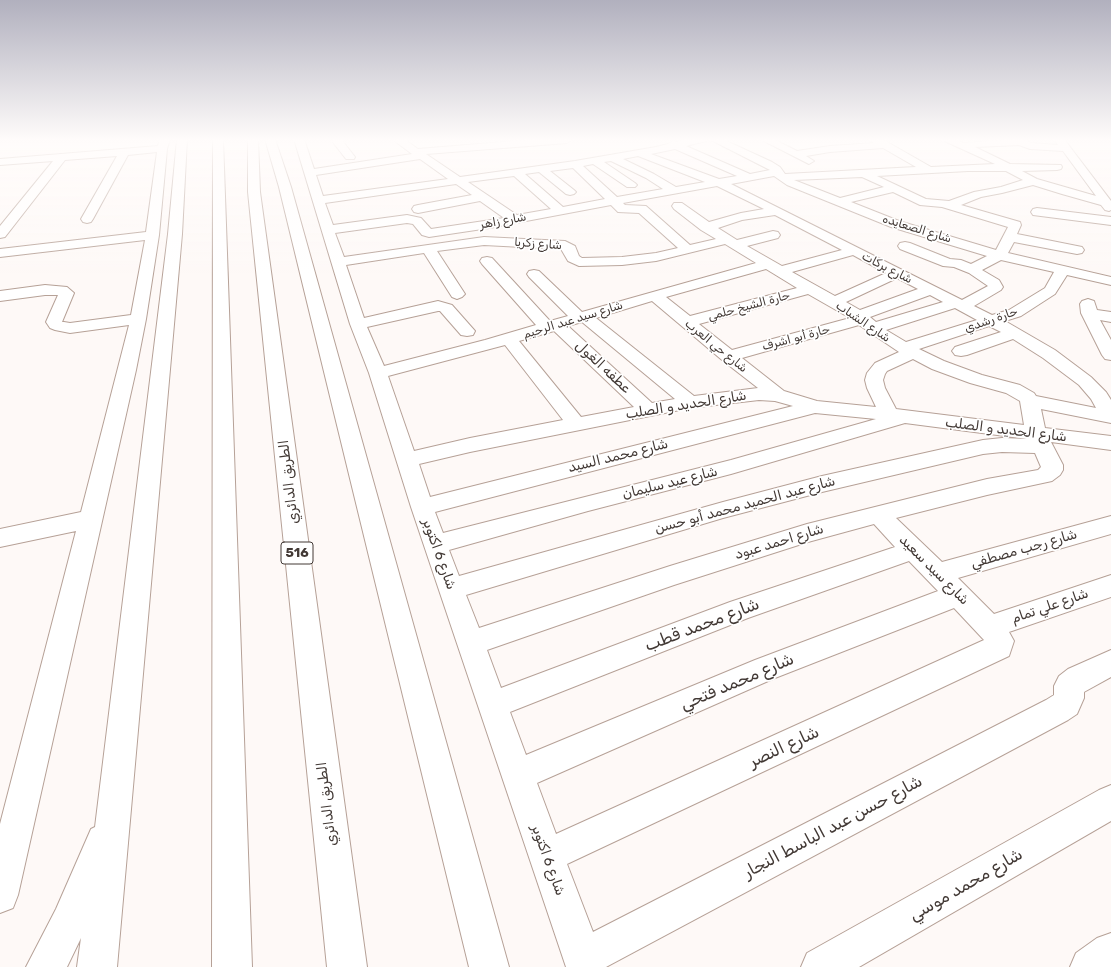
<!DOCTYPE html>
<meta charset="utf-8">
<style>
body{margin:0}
canvas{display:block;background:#fef9f7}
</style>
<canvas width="1111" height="967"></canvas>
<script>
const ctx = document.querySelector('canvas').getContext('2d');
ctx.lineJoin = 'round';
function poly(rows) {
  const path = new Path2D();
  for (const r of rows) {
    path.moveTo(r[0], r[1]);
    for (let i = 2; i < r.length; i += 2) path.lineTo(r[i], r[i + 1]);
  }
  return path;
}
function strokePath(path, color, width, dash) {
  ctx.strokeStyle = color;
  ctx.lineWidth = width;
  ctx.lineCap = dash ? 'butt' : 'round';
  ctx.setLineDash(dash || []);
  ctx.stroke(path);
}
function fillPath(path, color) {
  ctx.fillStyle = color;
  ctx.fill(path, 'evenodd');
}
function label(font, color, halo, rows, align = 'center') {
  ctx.font = font + ' Rubik,Cairo,sans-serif';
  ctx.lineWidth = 3.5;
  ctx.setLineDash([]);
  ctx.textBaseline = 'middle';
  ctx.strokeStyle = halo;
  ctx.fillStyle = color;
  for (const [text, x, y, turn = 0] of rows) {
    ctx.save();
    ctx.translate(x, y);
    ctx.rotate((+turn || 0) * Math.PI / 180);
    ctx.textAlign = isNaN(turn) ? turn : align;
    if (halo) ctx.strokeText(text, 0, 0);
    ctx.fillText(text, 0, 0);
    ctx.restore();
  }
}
const street = poly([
 [160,139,170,139,167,149,159,235,146,319,136,370,18,895,13,908,0,913,0,824,76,531,0,547,0,529,81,512,129,325,70,333,55,330,50,328,46,322,58,295,45,295,0,301,0,291,45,285,67,287,74,293,62,322,64,322,70,323,131,315,145,240,0,257,0,249,146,232,157,152,128,155,93,219,91,222,87,223,83,222,81,219,117,156,65,160,5,237,0,238,0,226,53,161,0,165,0,159,158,146,160,139],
 [294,139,304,139,314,169,412,154,392,139,404,139,418,149,539,139,572,140,567,143,426,154,460,177,575,161,656,147,668,144,673,141,677,142,689,139,708,139,706,141,686,146,750,174,770,170,709,139,722,139,772,162,780,167,785,174,916,167,883,148,830,152,806,156,814,161,809,164,760,139,773,139,797,151,830,146,874,143,869,139,882,139,931,167,995,164,940,139,954,139,963,143,1021,139,1032,143,1058,145,1054,139,1064,139,1111,201,1111,210,1109,211,1105,210,1101,205,1062,194,1033,185,1002,193,981,197,961,205,1020,222,1021,225,1017,234,1082,247,1084,250,1082,253,1077,254,1014,242,1008,253,1111,277,1111,285,1067,275,1055,294,1021,316,1005,321,1055,350,1091,377,1106,392,1111,400,1111,423,1041,409,1045,428,1111,436,1111,450,1051,442,1063,465,1063,470,1060,475,1052,481,987,495,896,518,942,562,1111,516,1111,534,958,578,994,614,1111,575,1111,597,1009,632,1014,641,1009,656,567,864,593,932,1046,700,1054,695,1054,686,1059,676,1068,669,1111,650,1111,677,1084,692,1084,698,1077,714,1068,720,606,967,566,967,411,507,369,373,350,324,294,139],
 [1019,145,1030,149,1063,151,1096,196,1037,179,1022,171,1057,170,1061,169,1062,167,1061,165,1010,164,975,147,1019,145],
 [675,149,737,176,719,179,651,154,675,149],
 [638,156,705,182,676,187,654,174,623,159,638,156],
 [420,159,448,179,323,196,316,175,420,159],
 [611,161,646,178,663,189,617,197,583,166,593,164,627,187,635,187,637,185,635,183,604,162,611,161],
 [573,168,605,199,563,207,525,174,539,172,566,194,570,195,574,194,576,192,574,190,550,171,573,168],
 [968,171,1006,171,1023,180,1001,187,974,192,949,201,926,199,877,176,968,171],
 [514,176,551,209,517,215,468,182,514,176],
 [774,176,787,185,891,227,987,256,971,264,961,260,950,259,910,243,905,242,900,243,898,246,900,249,943,266,954,267,969,273,988,286,962,300,731,184,774,176],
 [862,177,884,187,840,198,794,180,862,177],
 [456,184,472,195,418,205,414,206,412,209,414,212,418,213,480,201,504,218,431,229,421,218,407,215,333,225,325,203,456,184],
 [717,186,764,209,741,213,709,222,682,203,674,203,672,206,674,209,701,230,716,239,690,245,646,206,625,205,623,203,717,186],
 [893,192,920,205,942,207,1008,227,996,250,899,221,851,202,893,192],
 [611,205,618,212,639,213,678,248,656,253,622,257,582,258,579,256,575,246,565,241,484,237,344,257,335,233,407,223,413,224,422,235,429,237,489,228,611,205],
 [775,215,842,250,782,266,747,246,778,238,780,235,778,232,773,231,737,240,718,228,742,220,775,215],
 [725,244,756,263,582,312,539,271,534,270,529,271,527,274,529,277,568,316,550,321,492,258,487,257,482,258,480,261,482,264,536,325,485,340,384,366,367,327,438,311,440,311,461,335,467,336,473,335,475,331,452,305,438,301,364,318,346,265,424,253,452,297,457,299,462,297,465,294,437,251,484,245,561,249,568,261,579,266,622,265,656,261,725,244],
 [853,255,886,273,835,296,792,272,853,255],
 [1001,260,1054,272,1045,288,1009,310,992,315,974,306,1001,290,1003,287,999,280,982,270,1001,260],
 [766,269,797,288,690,316,666,297,766,269],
 [897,278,918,289,860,310,846,302,897,278],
 [808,294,850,318,732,350,699,324,808,294],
 [930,295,943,302,876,322,870,317,930,295],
 [652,301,722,360,758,388,694,396,596,318,652,301],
 [955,308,977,320,906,342,886,330,955,308],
 [582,322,675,399,652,403,568,326,582,322],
 [859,325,899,352,875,363,867,373,865,380,867,388,876,407,817,401,784,391,742,358,859,325],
 [989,326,1001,332,955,347,952,351,955,355,961,356,967,355,1013,339,1043,358,1079,385,1091,399,1096,408,1036,396,1034,393,1020,385,982,375,944,361,919,349,989,326],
 [554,331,634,407,581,417,519,341,554,331],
 [505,345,563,420,470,438,414,451,388,376,505,345],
 [913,359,932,369,970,383,1006,393,1020,401,1024,425,896,409,885,388,883,380,885,374,887,371,913,359],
 [759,400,775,401,793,406,430,497,419,464,470,452,690,408,759,400],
 [815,413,876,419,731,460,443,533,435,512,815,413],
 [905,423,1028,439,1002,438,983,440,822,476,723,502,459,576,449,550,588,511,731,474,905,423],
 [1002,452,1035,453,1041,467,1038,470,987,479,807,524,670,566,479,628,466,595,723,518,822,492,983,454,1002,452],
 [874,524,895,547,730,602,501,688,487,650,674,585,808,542,874,524],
 [909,561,938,591,755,660,526,755,510,712,748,618,909,561],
 [954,608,984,640,556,834,537,783,775,678,954,608],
 [333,139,341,139,355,157,354,159,346,159,332,141,333,139],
 [1037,208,1111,217,1111,225,1033,215,1031,212,1033,209,1037,208],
 [1088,299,1094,301,1097,310,1111,312,1111,322,1100,320,1111,340,1111,360,1105,359,1102,355,1081,313,1080,304,1082,301,1088,299],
 [1111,785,1111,821,859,967,801,967,807,953,1099,790,1111,785],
 [1111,933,1111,967,1070,967,1076,953,1097,938,1111,933]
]);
const highway = poly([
 [177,139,187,139,182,234,117,967,77,967,81,938,67,967,26,967,56,909,91,829,95,827,168,234,177,139],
 [213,139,223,139,252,967,212,967,213,139],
 [248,139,258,139,260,192,367,967,327,967,248,192,248,139],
 [265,139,275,139,291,187,509,967,469,967,279,187,265,139]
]);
strokePath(street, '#b6a197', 2);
strokePath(highway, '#b6a197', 2);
fillPath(street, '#fff');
fillPath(highway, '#fff');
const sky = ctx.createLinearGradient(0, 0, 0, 275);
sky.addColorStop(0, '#b1b0be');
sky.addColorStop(0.51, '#fffcfb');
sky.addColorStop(1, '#fffcfb00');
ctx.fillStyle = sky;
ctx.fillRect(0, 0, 1111, 275);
label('12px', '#423935', '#fff', [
 ["شارع زاهر",503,221,-10],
 ["شارع الصعايده",917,229,17],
 ["شارع زكريا",538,244,4],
 ["شارع بركات",887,268,27],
 ["حارة الشيخ حلمي",749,306,-15],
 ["شارع سيد عبد الرحيم",573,320,-17],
 ["حارة رشدي",991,320,-19],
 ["شارع الشباب",863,322,34],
 ["حارة أبو اشرف",796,338,-15],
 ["شارع حي العرب",716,346,39]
]);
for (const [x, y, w] of [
 [297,553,32]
]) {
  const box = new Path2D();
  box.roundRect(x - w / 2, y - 11, w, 22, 3);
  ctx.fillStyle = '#fff';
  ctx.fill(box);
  strokePath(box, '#423935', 1);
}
label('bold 13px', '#423935', null, [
 ["516",297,553]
]);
label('14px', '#423935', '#fff', [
 ["عطفه الغول",603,367,43],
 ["شارع الحديد و الصلب",686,405,-9],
 ["شارع الحديد و الصلب",1006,430,7],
 ["شارع محمد السيد",618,456,-14],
 ["الطريق الدائري",289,482,-97],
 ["شارع عيد سليمان",670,483,-14],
 ["شارع عبد الحميد محمد أبو حسن",745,505,-15],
 ["شارع احمد عبود",779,542,-17],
 ["شارع رجب مصطفي",1024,549,-16],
 ["شارع 6 اكتوبر",439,554,70],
 ["شارع سيد سعيد",934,570,45],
 ["شارع علي تمام",1050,606,-19],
 ["الطريق الدائري",327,804,-97],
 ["شارع 6 اكتوبر",548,860,70]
]);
label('17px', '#423935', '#fff', [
 ["شارع محمد قطب",702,625,-21],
 ["شارع محمد فتحي",737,682,-23],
 ["شارع النصر",784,747,-25],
 ["شارع حسن عبد الباسط النجار",833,827,-28],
 ["شارع محمد موسي",966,885,-30]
]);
</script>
